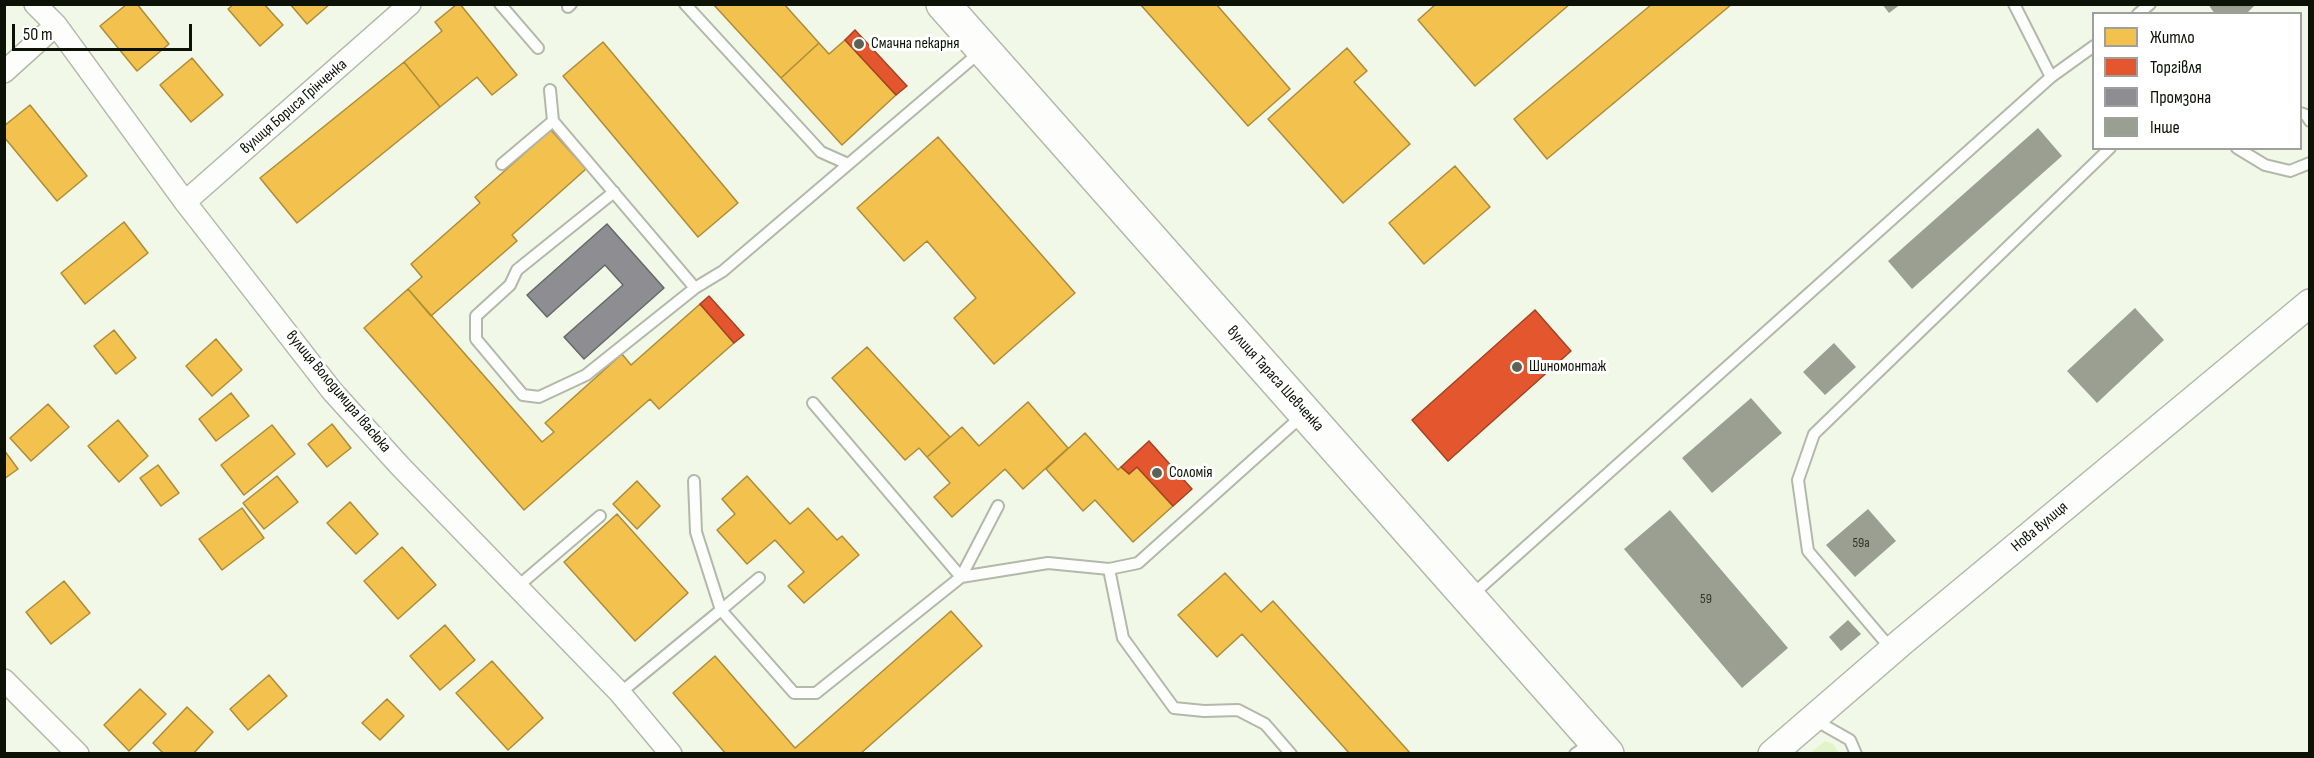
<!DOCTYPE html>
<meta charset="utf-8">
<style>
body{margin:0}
#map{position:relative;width:2314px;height:758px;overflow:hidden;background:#f2f8e7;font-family:"Sofia Sans Condensed",sans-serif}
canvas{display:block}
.frame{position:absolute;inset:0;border:6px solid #0d1206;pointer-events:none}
.legend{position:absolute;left:2092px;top:12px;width:210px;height:138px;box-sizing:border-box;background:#fff;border:2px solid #9ea09b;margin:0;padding:8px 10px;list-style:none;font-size:18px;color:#0d1206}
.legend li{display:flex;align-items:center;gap:12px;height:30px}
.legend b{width:30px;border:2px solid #9ea09b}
.scale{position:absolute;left:12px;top:24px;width:180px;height:27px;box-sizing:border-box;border:3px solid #0d1206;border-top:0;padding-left:8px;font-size:18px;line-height:21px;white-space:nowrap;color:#0d1206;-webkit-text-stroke:4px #fff;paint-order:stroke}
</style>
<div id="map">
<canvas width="2314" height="758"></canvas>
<div class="frame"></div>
<ul class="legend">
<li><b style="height:16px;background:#f2c14e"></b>Житло</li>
<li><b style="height:16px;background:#e4572e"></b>Торгівля</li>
<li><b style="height:16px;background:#8d8d92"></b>Промзона</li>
<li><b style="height:16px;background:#9a9f91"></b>Інше</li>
</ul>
<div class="scale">50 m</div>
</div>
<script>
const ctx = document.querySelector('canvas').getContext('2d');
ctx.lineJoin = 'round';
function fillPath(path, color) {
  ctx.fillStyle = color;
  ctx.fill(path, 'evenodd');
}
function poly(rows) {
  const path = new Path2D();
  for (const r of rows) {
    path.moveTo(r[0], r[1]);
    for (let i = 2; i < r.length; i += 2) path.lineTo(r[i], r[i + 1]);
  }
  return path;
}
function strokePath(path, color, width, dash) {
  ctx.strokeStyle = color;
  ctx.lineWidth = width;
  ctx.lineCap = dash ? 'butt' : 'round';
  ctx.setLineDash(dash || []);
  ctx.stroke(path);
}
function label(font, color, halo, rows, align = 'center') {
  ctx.font = font + ' "Sofia Sans Condensed",sans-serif';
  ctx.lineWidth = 6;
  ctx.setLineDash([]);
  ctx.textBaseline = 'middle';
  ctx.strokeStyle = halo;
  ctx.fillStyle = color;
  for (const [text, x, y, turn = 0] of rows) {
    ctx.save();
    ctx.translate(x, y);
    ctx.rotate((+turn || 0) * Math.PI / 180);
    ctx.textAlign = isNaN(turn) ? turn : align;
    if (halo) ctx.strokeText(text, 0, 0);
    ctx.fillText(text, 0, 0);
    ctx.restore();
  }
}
fillPath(poly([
 [1825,741,1833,744,1839,753,1810,753]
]), '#e3f3c8');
const homes = poly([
 [127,4,137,4,169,44,137,71,100,26,127,4],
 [234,4,264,4,283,25,260,46,228,9,234,4],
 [290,4,330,4,307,24,290,4],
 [457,4,460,4,517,75,492,95,477,77,440,107,404,62,442,31,435,22,457,4],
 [713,4,784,4,819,43,781,78,713,4],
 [1140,4,1216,4,1290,89,1248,126,1140,4],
 [1436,4,1570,4,1475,86,1418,20,1436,4],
 [1652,4,1732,4,1547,159,1514,119,1652,4],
 [845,40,896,95,842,145,781,78,819,43,829,54,845,40],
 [603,42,738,203,698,237,563,76,603,42],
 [1347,48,1367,71,1354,82,1410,144,1343,203,1268,119,1347,48],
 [192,58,223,95,191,122,160,85,192,58],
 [404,62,440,107,297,223,260,178,404,62],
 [30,105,87,176,57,201,4,137,4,126,30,105],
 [551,130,586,169,512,235,517,241,431,316,408,289,422,277,411,264,480,203,475,197,551,130],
 [938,137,1075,293,994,364,954,318,976,298,927,241,904,261,857,208,938,137],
 [1455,166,1490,207,1424,264,1389,223,1455,166],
 [124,222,148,253,85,304,61,273,124,222],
 [408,289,542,442,554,432,545,423,622,354,631,365,700,304,734,343,659,409,650,399,524,510,364,328,408,289],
 [114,330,136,358,116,374,94,346,114,330],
 [216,339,242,370,212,396,186,366,216,339],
 [867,347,950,437,927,457,919,448,905,460,832,378,867,347],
 [231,393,249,416,216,441,199,419,231,393],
 [1028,402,1068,448,1023,489,1005,469,952,517,934,497,950,483,927,457,962,427,979,446,1028,402],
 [48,404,69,427,31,461,10,438,48,404],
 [118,420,148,456,119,482,88,446,118,420],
 [332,424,351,448,327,467,308,444,332,424],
 [272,425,295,454,244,495,221,465,272,425],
 [1085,433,1118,470,1121,467,1129,474,1137,467,1173,506,1133,542,1095,500,1083,511,1046,469,1085,433],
 [4,450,18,469,4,479,4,450],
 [158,465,179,493,161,506,140,478,158,465],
 [277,476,298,502,264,529,243,503,277,476],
 [747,476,790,524,808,508,837,540,842,536,859,555,804,603,788,586,804,572,775,540,747,564,717,530,735,514,722,499,747,476],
 [637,481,660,506,637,529,613,504,637,481],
 [350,502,378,534,356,554,327,523,350,502],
 [242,508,264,538,222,570,199,539,242,508],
 [617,514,688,593,635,641,564,562,617,514],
 [402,547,436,585,398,619,364,581,402,547],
 [1225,573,1261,612,1273,601,1411,754,1350,754,1242,634,1217,657,1178,615,1225,573],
 [64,581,90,613,51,644,26,612,64,581],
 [951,611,982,646,860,754,726,754,673,693,715,656,795,748,951,611],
 [445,625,475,660,440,690,410,656,445,625],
 [492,661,543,718,508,750,456,693,492,661],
 [269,675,287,696,248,730,230,709,269,675],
 [140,689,166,714,129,751,104,725,140,689],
 [387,699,404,716,380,740,362,723,387,699],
 [187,707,213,732,193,754,164,754,153,743,187,707]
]);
fillPath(homes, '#f2c14e');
strokePath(homes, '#ad8c38', 1.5);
const shops = poly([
 [855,30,907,86,896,95,845,40,855,30],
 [709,296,744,335,734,343,700,304,709,296],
 [1535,310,1571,351,1448,461,1412,420,1535,310],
 [1149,441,1192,489,1173,506,1137,467,1129,474,1121,467,1149,441]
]);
fillPath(shops, '#e4572e');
strokePath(shops, '#a44222', 1.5);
const industry = poly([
 [607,224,664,288,584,359,564,337,623,285,605,265,547,317,527,295,607,224]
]);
fillPath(industry, '#8d8d92');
strokePath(industry, '#676868', 1.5);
fillPath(poly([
 [1882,4,1901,4,1889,13],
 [2208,4,2256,4,2246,14,2215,14],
 [2038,128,2062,156,1912,289,1888,261],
 [2135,308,2164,340,2097,403,2067,371],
 [1834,343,1856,367,1825,395,1803,372],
 [1751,398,1782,433,1712,493,1682,458],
 [1868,509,1896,541,1855,577,1826,545],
 [1670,510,1788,648,1742,688,1624,549],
 [1848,620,1861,634,1841,651,1829,637]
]), '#9a9f91');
const service = poly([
 [500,4,538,48],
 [685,4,821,152,848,164],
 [2014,4,2051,77],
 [568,7,571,4],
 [2138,14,2150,4],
 [550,90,553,121,695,288],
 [2300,113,2306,115,2310,121],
 [2237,148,2265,165,2290,171,2310,163],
 [502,164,553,121],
 [614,192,517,270,510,285,476,316,476,339,523,395,539,397,586,375,695,288,723,271,980,52],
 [813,403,961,577,998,506],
 [694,481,696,532,721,610,759,578],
 [1109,569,1123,638,1174,708,1204,711,1238,710,1265,724,1291,754],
 [517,587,600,516],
 [1472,595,2051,77,2094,46],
 [1892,650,1808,551,1798,480,1814,434,2110,148],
 [620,693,721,610,794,693,816,693,961,577,1048,563,1109,569,1138,563,1303,415],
 [1813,719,1850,740,1856,754],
 [1575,754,1592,742]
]);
const minor = poly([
 [35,4,56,25,185,202,332,391,400,466,620,693,671,754],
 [4,72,56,25],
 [185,202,410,4],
 [4,680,78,754]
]);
const tertiary = poly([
 [1772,754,1904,640,2310,303]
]);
const primary = poly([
 [943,4,1607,754]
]);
strokePath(service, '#b3b8aa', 14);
strokePath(minor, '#b3b8aa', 24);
strokePath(tertiary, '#b3b8aa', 30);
strokePath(primary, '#b3b8aa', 36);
strokePath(service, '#fdfefb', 10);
strokePath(minor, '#fdfefb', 21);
strokePath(tertiary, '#fdfefb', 27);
strokePath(primary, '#fdfefb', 33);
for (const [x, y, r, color] of [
 [859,44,6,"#5d6255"],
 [1517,367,6,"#5d6255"],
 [1157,473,6,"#5d6255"]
]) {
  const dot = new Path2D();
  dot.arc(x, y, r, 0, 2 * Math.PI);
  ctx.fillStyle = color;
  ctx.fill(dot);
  strokePath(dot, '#fff', 2);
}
label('14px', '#303529', null, [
 ["59а",1861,543],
 ["59",1706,599]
]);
label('16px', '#0d1206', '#fff', [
 ["Смачна пекарня",871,44],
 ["Шиномонтаж",1529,367],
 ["Соломiя",1169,473]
], 'left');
label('16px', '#0d1206', '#fff', [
 ["вулиця Бориса Грінченка",294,107,-41],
 ["вулиця Тараса Шевченка",1275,379,48],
 ["вулиця Володимира Івасюка",338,392,50],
 ["Нова вулиця",2040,527,-40]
]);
</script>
